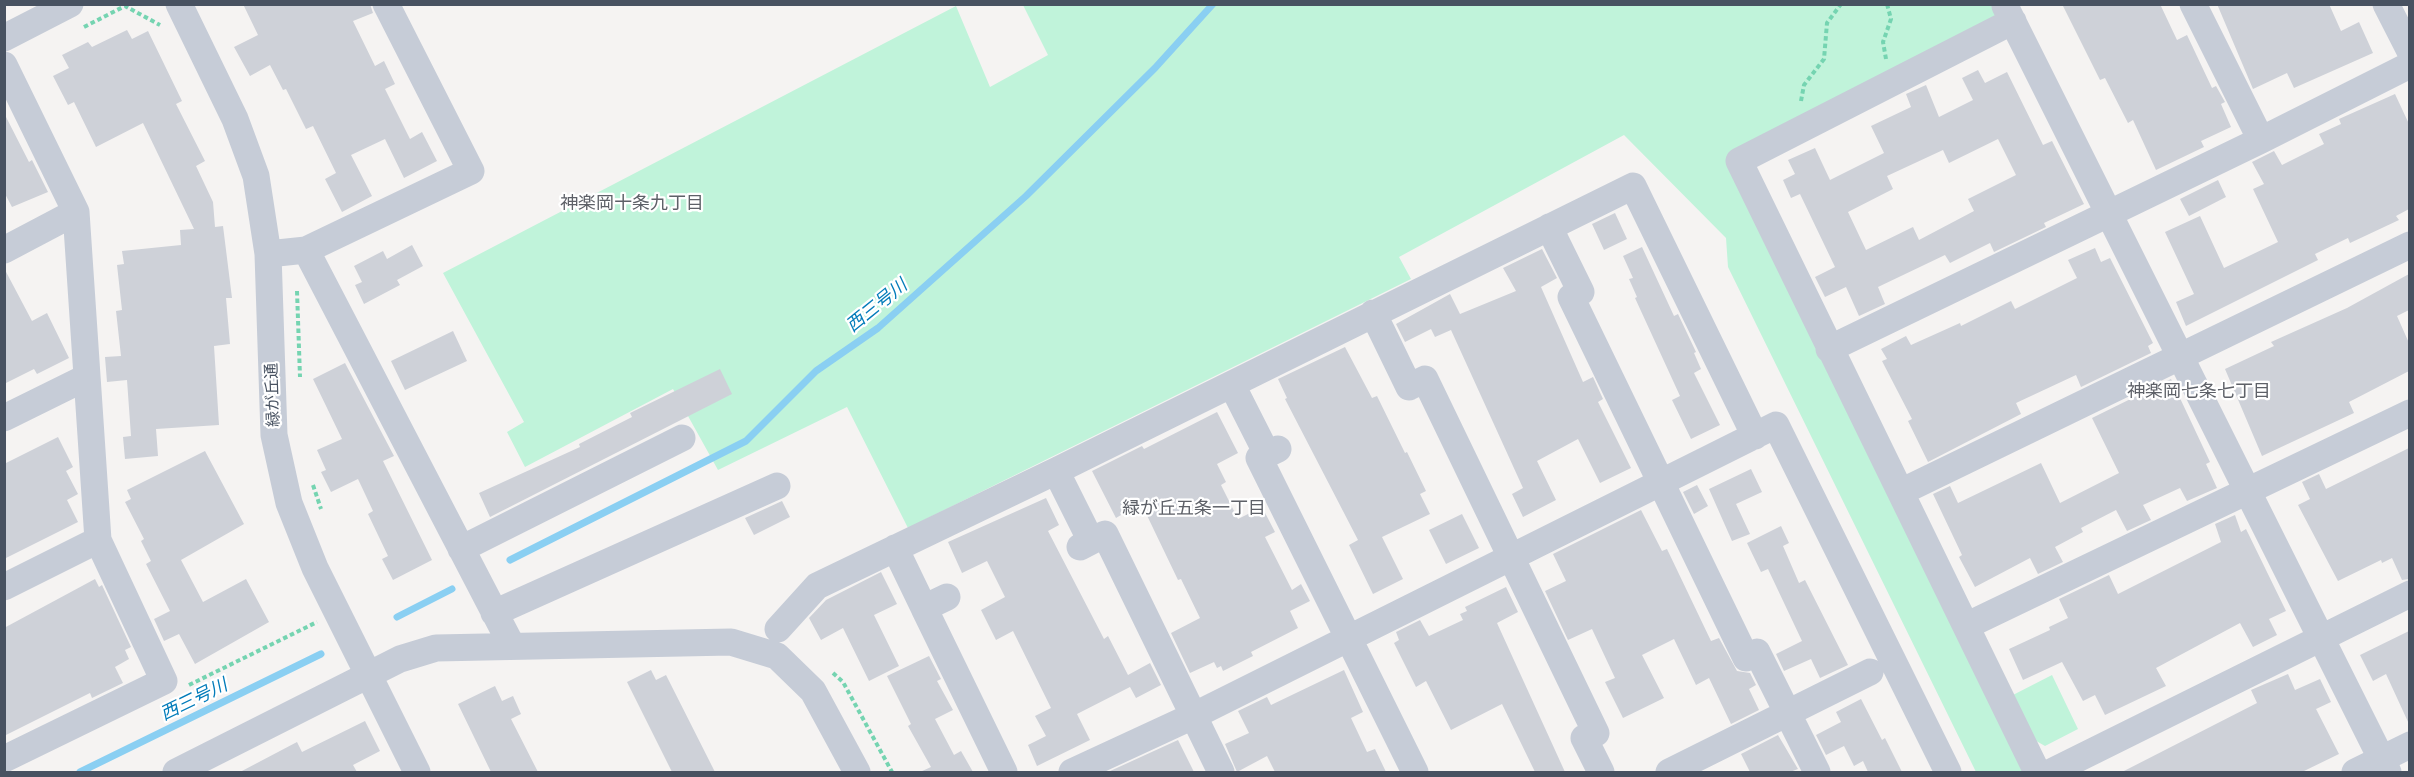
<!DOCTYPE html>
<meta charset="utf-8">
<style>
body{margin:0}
#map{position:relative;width:2414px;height:777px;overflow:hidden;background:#f5f3f2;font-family:Figtree,sans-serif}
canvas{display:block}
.frame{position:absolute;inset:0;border:6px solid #485261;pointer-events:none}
</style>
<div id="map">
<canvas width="2414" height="777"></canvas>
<div class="frame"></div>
</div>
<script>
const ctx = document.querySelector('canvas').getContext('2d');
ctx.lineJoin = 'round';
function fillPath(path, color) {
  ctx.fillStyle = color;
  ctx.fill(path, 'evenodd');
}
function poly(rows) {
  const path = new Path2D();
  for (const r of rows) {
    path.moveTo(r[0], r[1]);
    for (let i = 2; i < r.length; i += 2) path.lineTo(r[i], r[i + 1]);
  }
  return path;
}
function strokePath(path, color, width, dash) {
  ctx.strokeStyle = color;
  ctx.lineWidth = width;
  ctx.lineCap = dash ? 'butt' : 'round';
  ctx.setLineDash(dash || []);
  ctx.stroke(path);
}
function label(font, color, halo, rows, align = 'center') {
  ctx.font = font + ' Figtree,"Noto Sans JP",sans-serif';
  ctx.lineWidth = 4.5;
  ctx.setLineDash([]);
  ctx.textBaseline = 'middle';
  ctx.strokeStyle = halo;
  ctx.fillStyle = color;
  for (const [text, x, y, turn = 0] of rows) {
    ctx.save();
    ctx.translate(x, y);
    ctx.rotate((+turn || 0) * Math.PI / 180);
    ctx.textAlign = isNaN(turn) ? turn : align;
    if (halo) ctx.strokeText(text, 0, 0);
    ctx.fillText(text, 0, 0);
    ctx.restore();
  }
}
fillPath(poly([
 [1023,5,2005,5,2013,21,1739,161,2029,772,1976,772,1728,267,1726,238,1624,135,1399,257,1411,279,908,528,847,407,718,470,673,389,525,467,507,432,524,422,443,273,956,6,990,87,1048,55],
 [2052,675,2078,729,2045,746,2031,738,2011,696]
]), '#c0f3da');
strokePath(poly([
 [510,560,746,441,816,371,878,328,1026,196,1155,68,1213,4],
 [397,617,452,589],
 [80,772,321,654]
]), '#8acff2', 7);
fillPath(poly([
 [243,4,370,4,373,13,353,21,375,66,384,61,395,84,385,89,410,139,422,132,437,161,404,178,385,139,351,155,372,196,342,212,325,179,336,173,313,126,306,129,286,89,283,90,270,65,250,76,234,47,258,35],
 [2062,4,2160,4,2177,40,2187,35,2212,88,2216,86,2225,102,2221,104,2231,127,2201,141,2204,147,2156,170,2133,120,2128,123,2105,78,2100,80],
 [2217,4,2329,4,2341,31,2359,22,2373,53,2294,88,2287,73,2253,89],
 [127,30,132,39,148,31,182,101,176,104,205,161,196,166,213,202,215,227,223,226,232,298,226,298,230,344,214,346,219,425,156,429,158,456,125,459,123,437,131,436,127,380,107,382,105,357,121,356,116,311,122,310,117,265,124,264,122,251,181,245,180,230,194,229,143,123,96,147,74,102,68,105,53,76,69,68,62,55,88,42,92,47],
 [1978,70,1985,83,2007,72,2043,145,2052,141,2084,204,2044,223,2046,227,1994,252,1990,243,1950,263,1945,255,1878,287,1885,304,1859,316,1846,287,1825,297,1815,277,1835,267,1800,194,1791,198,1783,180,1795,174,1788,160,1815,148,1830,180,1884,153,1871,126,1911,107,1906,94,1926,85,1939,117,1973,100,1962,78],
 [1998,139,2016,175,1968,199,1974,211,1919,240,1913,227,1866,250,1848,212,1893,189,1887,176,1943,150,1949,163],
 [2395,94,2409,124,2409,209,2396,216,2399,220,2350,243,2348,238,2315,254,2318,260,2186,326,2176,302,2194,294,2165,232,2200,216,2224,268,2278,242,2253,189,2264,184,2252,162,2274,151,2282,165,2324,144,2319,134,2341,124,2339,119],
 [4,113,29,162,32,160,48,192,12,207,4,192],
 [2218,180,2226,197,2189,216,2180,199],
 [1615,213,1627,239,1604,250,1592,224],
 [412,245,423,266,397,280,400,285,364,304,355,285,362,282,354,266,383,251,387,259],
 [1642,247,1674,316,1678,314,1696,352,1694,353,1701,369,1694,373,1720,425,1691,439,1672,400,1680,396,1635,298,1637,297,1629,279,1633,278,1623,256],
 [2095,248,2101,262,2110,258,2153,343,2148,346,2151,353,2081,387,2076,375,2016,403,2021,414,1928,462,1908,421,1912,419,1882,361,1887,359,1881,349,1906,336,1911,345,1960,323,1961,326,2011,301,2015,309,2077,278,2068,260],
 [1542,249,1557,278,1541,287,1583,382,1593,377,1603,399,1598,402,1631,468,1600,483,1578,439,1537,461,1556,500,1523,517,1512,494,1523,488,1451,330,1435,337,1431,329,1405,342,1396,324,1450,294,1460,314,1516,291,1503,268],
 [4,268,32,321,47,313,69,358,37,374,34,369,4,384],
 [2409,274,2409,310,2397,316,2409,343,2409,371,2349,402,2354,413,2262,456,2225,369,2274,346,2271,342,2347,308],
 [453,331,467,361,405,390,391,361],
 [1345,347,1372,398,1377,396,1405,453,1407,452,1426,491,1420,494,1430,514,1382,537,1403,579,1373,594,1349,545,1358,540,1285,399,1287,398,1278,379],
 [345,363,394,456,383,461,432,560,393,580,382,559,388,556,368,514,373,511,358,479,331,492,321,472,326,470,317,450,342,439,313,379],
 [720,369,732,394,490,517,479,493,580,447,579,444,632,417,630,413],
 [2171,379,2210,462,2206,464,2217,488,2187,501,2180,488,2143,505,2151,520,2127,531,2116,510,2081,528,2083,532,2055,547,2063,562,2038,574,2030,558,1975,587,1959,557,1962,555,1933,494,1950,486,1958,503,2041,463,2060,503,2119,473,2092,418],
 [1217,412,1238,453,1217,464,1226,482,1221,485,1238,519,1262,507,1275,532,1265,537,1292,590,1301,584,1310,601,1290,611,1298,628,1251,652,1253,656,1223,671,1221,666,1217,668,1214,662,1190,673,1171,633,1200,618,1181,579,1178,580,1141,503,1116,518,1092,471,1142,446,1144,449],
 [58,437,73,467,66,471,78,494,67,500,78,522,4,559,4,464],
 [2409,448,2409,579,2402,580,2392,558,2382,563,2381,560,2338,581,2298,505,2310,499,2302,482,2319,474,2326,489],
 [205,451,244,524,181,560,203,602,246,579,269,622,195,664,179,634,164,641,154,619,170,611,146,564,151,561,141,541,144,539,125,502,131,499,127,490],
 [1751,469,1762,492,1736,504,1750,534,1732,541,1709,489],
 [1697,485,1708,506,1694,514,1683,492],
 [1046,498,1059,525,1048,531,1104,639,1108,636,1128,675,1150,663,1161,685,1136,698,1130,687,1077,714,1090,740,1037,766,1028,745,1046,736,1035,716,1051,708,1013,631,996,640,981,610,1005,597,987,561,962,573,948,542],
 [782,501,790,517,754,535,745,518],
 [1641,510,1662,551,1667,549,1711,641,1719,638,1737,671,1750,673,1756,685,1749,689,1759,710,1731,724,1709,678,1696,685,1674,639,1642,655,1664,698,1623,718,1605,682,1615,678,1592,629,1568,640,1545,591,1566,581,1553,554],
 [1462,514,1479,548,1446,564,1429,530],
 [2235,515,2241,532,2246,529,2286,611,2269,619,2277,635,2253,647,2240,623,2156,668,2166,686,2105,715,2095,695,2083,701,2062,662,2023,680,2009,649,2050,630,2049,627,2068,618,2059,599,2109,575,2118,594,2221,542,2215,524],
 [1781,526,1789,543,1783,546,1799,583,1805,580,1848,665,1820,678,1811,659,1784,671,1776,654,1802,641,1768,569,1761,572,1747,543],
 [881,572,897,604,874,615,899,666,869,681,843,628,821,640,809,618,826,600],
 [95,579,99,587,102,585,131,647,125,650,129,659,115,667,123,683,92,698,90,693,4,736,4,628],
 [1506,587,1518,612,1497,623,1565,772,1535,772,1502,704,1451,730,1426,681,1416,687,1394,643,1399,640,1396,632,1420,620,1429,636,1463,620,1460,614,1467,611,1465,607],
 [2409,631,2409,724,2386,674,2373,681,2360,655],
 [929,656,941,679,937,681,953,710,935,719,954,755,961,751,973,772,920,772,931,767,908,726,911,724,887,676],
 [651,670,656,680,666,675,715,772,672,772,627,682],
 [1344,670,1363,712,1351,718,1367,752,1375,749,1386,772,1275,772,1267,756,1237,772,1225,744,1249,733,1238,711,1267,697,1271,705],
 [2288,674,2295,690,2320,679,2331,702,2316,709,2339,754,2302,772,2122,772,2257,703,2251,690],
 [495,686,502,701,513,696,521,714,511,719,538,772,491,772,458,704],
 [1861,699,1882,740,1885,738,1902,772,1868,772,1863,761,1854,766,1844,746,1826,755,1816,735,1841,722,1836,712],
 [365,721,380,751,353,765,357,772,240,772,297,742,302,752],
 [1778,735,1798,769,1790,772,1750,772,1741,754],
 [1178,740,1194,772,1108,772]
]), '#ced1d8');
strokePath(poly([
 [84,27,125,6,160,25],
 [1886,59,1883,42,1891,19,1887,4],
 [1801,101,1804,85,1824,59,1827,23,1841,4],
 [297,291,300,377],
 [313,485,321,509],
 [833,673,843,682,892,772],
 [189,685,317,622]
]), '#75d4b1', 4, [4.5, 3]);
strokePath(poly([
 [179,4,235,119,256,176,268,254,274,435,289,503,315,568,417,772],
 [2193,4,2261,140],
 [2386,4,2410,51],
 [2005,6,2388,772],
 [2013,21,1739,161,2037,772],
 [4,38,70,4],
 [4,65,76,212,98,540,164,681,4,759],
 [1549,227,1581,292,1571,297,1746,658,1757,652,1817,772],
 [4,250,76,212],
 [306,250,471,171,386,4],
 [268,254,306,250,512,646],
 [1373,313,1409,387,1425,379,1596,733,1584,738,1601,772],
 [1829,349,2261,140,2410,65],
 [1232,385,1267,454],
 [4,418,87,377],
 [1278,449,1259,458,1415,772],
 [1056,471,1091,541],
 [1901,492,2410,245],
 [1080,547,1105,534,1221,772],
 [895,548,924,608],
 [461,549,682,438],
 [4,587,98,540],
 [947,597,924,608,1004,772],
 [494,613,777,486],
 [1966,626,2410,413],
 [778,629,817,586,1056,471,1633,186,1755,436],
 [176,772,400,659,436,648,731,642,777,656,813,691,857,772],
 [1072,772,1193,716,1776,425,1948,772],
 [1669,772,1870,672],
 [2051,772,2410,594],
 [2355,772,2410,745]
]), '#c6ccd7', 27);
label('16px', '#485261', '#fff', [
 ["緑が丘通",273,395,-92]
]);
label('18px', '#5e6168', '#fff', [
 ["神楽岡十条九丁目",632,204],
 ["神楽岡七条七丁目",2199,392],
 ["緑が丘五条一丁目",1194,509]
]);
label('italic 18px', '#037cba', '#fff', [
 ["西三号川",877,306,-39],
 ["西三号川",194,700,-26]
]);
</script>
